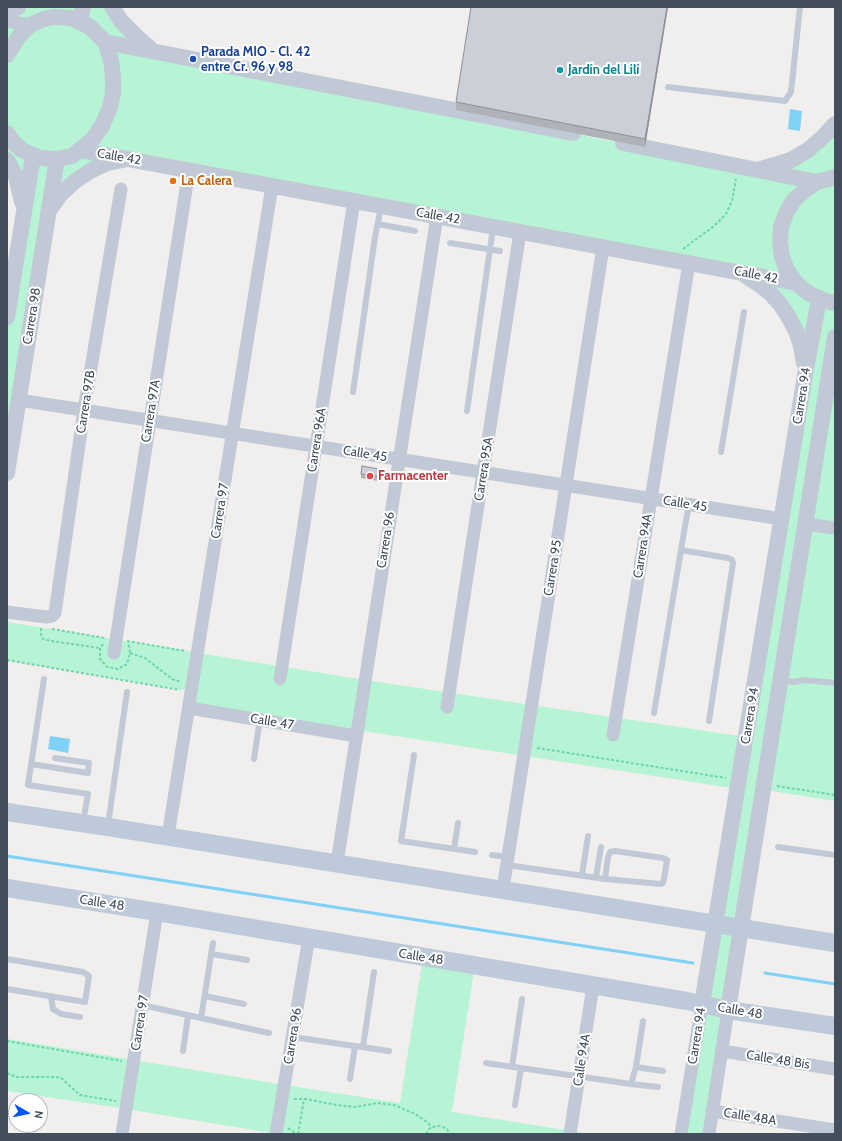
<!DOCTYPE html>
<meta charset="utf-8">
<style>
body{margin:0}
#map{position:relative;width:842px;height:1141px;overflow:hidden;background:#f1eeee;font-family:Cabin,sans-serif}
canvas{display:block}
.frame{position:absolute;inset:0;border:8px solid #444f5e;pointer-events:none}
.north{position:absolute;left:8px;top:1093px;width:40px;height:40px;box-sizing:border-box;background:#fff;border:1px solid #b4b9bf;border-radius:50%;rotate:99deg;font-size:11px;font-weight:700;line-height:16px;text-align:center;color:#444f5e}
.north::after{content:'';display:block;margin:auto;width:14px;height:18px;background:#0455f5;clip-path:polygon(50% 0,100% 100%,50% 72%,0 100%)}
</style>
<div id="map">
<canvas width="842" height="1141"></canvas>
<div class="frame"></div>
<div class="north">N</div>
</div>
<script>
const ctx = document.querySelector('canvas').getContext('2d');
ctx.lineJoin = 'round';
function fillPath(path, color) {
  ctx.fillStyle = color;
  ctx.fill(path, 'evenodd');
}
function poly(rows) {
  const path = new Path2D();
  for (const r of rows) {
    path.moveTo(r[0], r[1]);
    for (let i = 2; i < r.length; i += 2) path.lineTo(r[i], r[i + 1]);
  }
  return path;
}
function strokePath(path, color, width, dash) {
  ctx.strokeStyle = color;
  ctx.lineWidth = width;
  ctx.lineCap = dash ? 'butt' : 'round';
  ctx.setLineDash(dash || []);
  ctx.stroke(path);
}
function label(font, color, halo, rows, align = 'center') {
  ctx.font = font + ' Cabin,sans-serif';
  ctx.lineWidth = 4;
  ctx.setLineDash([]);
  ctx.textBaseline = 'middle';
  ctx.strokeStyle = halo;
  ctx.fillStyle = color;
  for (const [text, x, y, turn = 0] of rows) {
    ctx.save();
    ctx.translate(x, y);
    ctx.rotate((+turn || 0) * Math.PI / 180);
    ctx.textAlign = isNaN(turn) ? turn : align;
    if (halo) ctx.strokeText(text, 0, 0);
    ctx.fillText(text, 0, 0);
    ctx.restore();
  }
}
fillPath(poly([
 [18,7,112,7,154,52,759,170,791,160,835,124,835,801,764,790,709,1134,681,1134,738,789,357,730,189,708,191,691,7,660,7,622,365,680,746,737,805,375,796,331,747,276,107,163,49,211,7,473,7,317,22,219,7,160,7,13],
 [423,957,475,965,452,1112,590,1134,277,1134,126,1109,7,1091,7,1039,285,1085,400,1103]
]), '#b7f4d5');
fillPath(poly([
 [790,109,802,111,800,131,788,129],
 [50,736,70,739,68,753,48,749]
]), '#7fd1f6');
strokePath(poly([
 [7,856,693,963],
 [765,973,835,984]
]), '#7fd1f6', 3);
strokePath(poly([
 [683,249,714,226,726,214,732,201,736,179],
 [41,628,41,635,43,639,51,641,100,648],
 [52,629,105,638],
 [127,641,185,651],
 [103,644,100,648,100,659,107,667,118,669,127,664,130,653,129,646,127,644],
 [130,653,145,658,172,679,181,682],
 [7,660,180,690],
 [537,748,726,778],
 [777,786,835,795],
 [7,1041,122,1061],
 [7,1073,16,1077,56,1077,61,1078,80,1095,116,1101],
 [294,1099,306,1099,336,1105,356,1107,377,1103,394,1105,415,1114,427,1122,432,1127],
 [288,1128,297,1134],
 [298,1134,304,1099],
 [426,1134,429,1129,432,1127,440,1126,447,1129,450,1134]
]), '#6bd6ac', 2, [3, 2]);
strokePath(poly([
 [668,87,785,101,791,92,800,7],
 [378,224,415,231],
 [450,243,500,251],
 [353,392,375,237,381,207],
 [467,411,493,228],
 [721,452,744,312],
 [681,550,728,558,732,560,733,563,709,721],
 [44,679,28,785,88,794,83,822],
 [781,680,793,682,805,680,835,683],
 [654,713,685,526,689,505],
 [414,755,401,841,475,852],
 [254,759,260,719],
 [31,764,88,773,89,763,55,758],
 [108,825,127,692],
 [778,847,835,855],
 [454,849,458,823],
 [492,855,508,857],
 [507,865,605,879,661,884,663,883,664,879,667,860,663,858,615,851,610,852,608,857,605,879],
 [582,875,588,836],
 [596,877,601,847],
 [212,954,247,960],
 [7,959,83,972,89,976,85,1002,7,989],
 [51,996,53,1009,61,1014,80,1017],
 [205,996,244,1004],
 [142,1005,269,1033],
 [201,1018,213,943],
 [293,1037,389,1051],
 [363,1047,374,972],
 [183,1051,188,1016],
 [486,1063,631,1084,658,1087],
 [512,1067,522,999],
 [636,1067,663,1071],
 [350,1079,355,1046],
 [631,1084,636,1067,643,1021],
 [515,1105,521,1068]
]), '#c0c9d5', 6);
strokePath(poly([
 [7,21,30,25],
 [19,400,782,519],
 [806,524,835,528],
 [7,612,46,617,52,616,55,613,84,410,121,189],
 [114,653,189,170],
 [280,679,354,201],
 [447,707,520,232],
 [189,708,356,736],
 [613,735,689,263],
 [168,836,272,186],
 [337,863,437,216],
 [503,889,603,247],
 [722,1051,835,1069],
 [712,1111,835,1130],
 [122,1134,157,912],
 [276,1134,309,937],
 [570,1134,593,986],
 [681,1134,702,1004],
 [709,1134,728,1010]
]), '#c0c9d5', 13);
strokePath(poly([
 [112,7,121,21,137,37,153,51],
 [7,13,18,7],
 [80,22,83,7],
 [105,42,573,133],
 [7,55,19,36,30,25,44,19,53,17,72,18,90,27,105,42,111,60,113,76,113,94,109,110,102,126,92,140,72,156,57,159,40,158,22,150,13,142,7,133],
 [623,143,817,182],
 [79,150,796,283],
 [7,160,16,177,22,202],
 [761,169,791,160,808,150,823,137,835,124],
 [835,177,817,182,805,190,794,200,786,213,781,227,780,242,782,257,787,270,796,283,803,289,810,294,826,301,835,303],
 [50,209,60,195,74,182,90,171,107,163,123,160],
 [746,276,760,285,771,294,781,305,789,318,796,331,801,346,804,363],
 [7,317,33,156],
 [7,473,57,159],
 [702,1004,805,375,819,299],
 [728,1010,835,337]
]), '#c0c9d5', 16);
strokePath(poly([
 [7,812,108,827,835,943],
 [7,888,157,912,687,1001,728,1010,835,1026]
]), '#bec9da', 18);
fillPath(poly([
 [471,7,668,7,645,147,456,110,456,102],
 [379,473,378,481,361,478,361,474]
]), '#afb2b9');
fillPath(poly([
 [667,7,668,7,663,38,645,147,645,139]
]), '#8f9196');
const building = poly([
 [471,7,667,7,645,139,456,102,471,7],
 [362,466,379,469,378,476,361,474,362,466]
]);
fillPath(building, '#cccfd7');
strokePath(building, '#8f9196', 1);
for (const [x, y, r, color] of [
 [193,59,4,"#1a4fb4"],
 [560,70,4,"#0f9aa8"],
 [173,181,4,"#e8710a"],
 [370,476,4,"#e0444e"]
]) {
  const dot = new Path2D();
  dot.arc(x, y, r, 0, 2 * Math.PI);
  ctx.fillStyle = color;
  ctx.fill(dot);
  strokePath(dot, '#fff', 1.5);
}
label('bold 13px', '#164399', '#fff', [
 ["Parada MIO - Cl. 42",201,52],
 ["entre Cr. 96 y 98",201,67]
], 'left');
label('bold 13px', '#0d838f', '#fff', [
 ["Jardín del Lilí",568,70]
], 'left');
label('13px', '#444f5e', '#fff', [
 ["Calle 42",119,157,10],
 ["Calle 42",438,216,10],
 ["Calle 42",756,275,11],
 ["Carrera 98",32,316,-81],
 ["Carrera 94",802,396,-81],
 ["Carrera 97B",86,402,-81],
 ["Carrera 97A",151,411,-81],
 ["Carrera 96A",317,440,-81],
 ["Calle 45",365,454,9],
 ["Carrera 95A",484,469,-81],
 ["Calle 45",685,504,9],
 ["Carrera 97",220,511,-81],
 ["Carrera 96",386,540,-81],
 ["Carrera 94A",643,546,-81],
 ["Carrera 95",553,568,-81],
 ["Carrera 94",750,716,-81],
 ["Calle 47",272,722,9],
 ["Calle 48",102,903,9],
 ["Calle 48",421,957,9],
 ["Calle 48",740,1011,10],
 ["Carrera 97",140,1023,-81],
 ["Carrera 96",293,1036,-81],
 ["Carrera 94",697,1036,-81],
 ["Calle 94A",582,1060,-81],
 ["Calle 48 Bis",778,1060,9],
 ["Calle 48A",750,1117,9]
]);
label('bold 13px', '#c56008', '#fff', [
 ["La Calera",181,181]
], 'left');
label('bold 13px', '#be3a42', '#fff', [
 ["Farmacenter",378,476]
], 'left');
</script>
